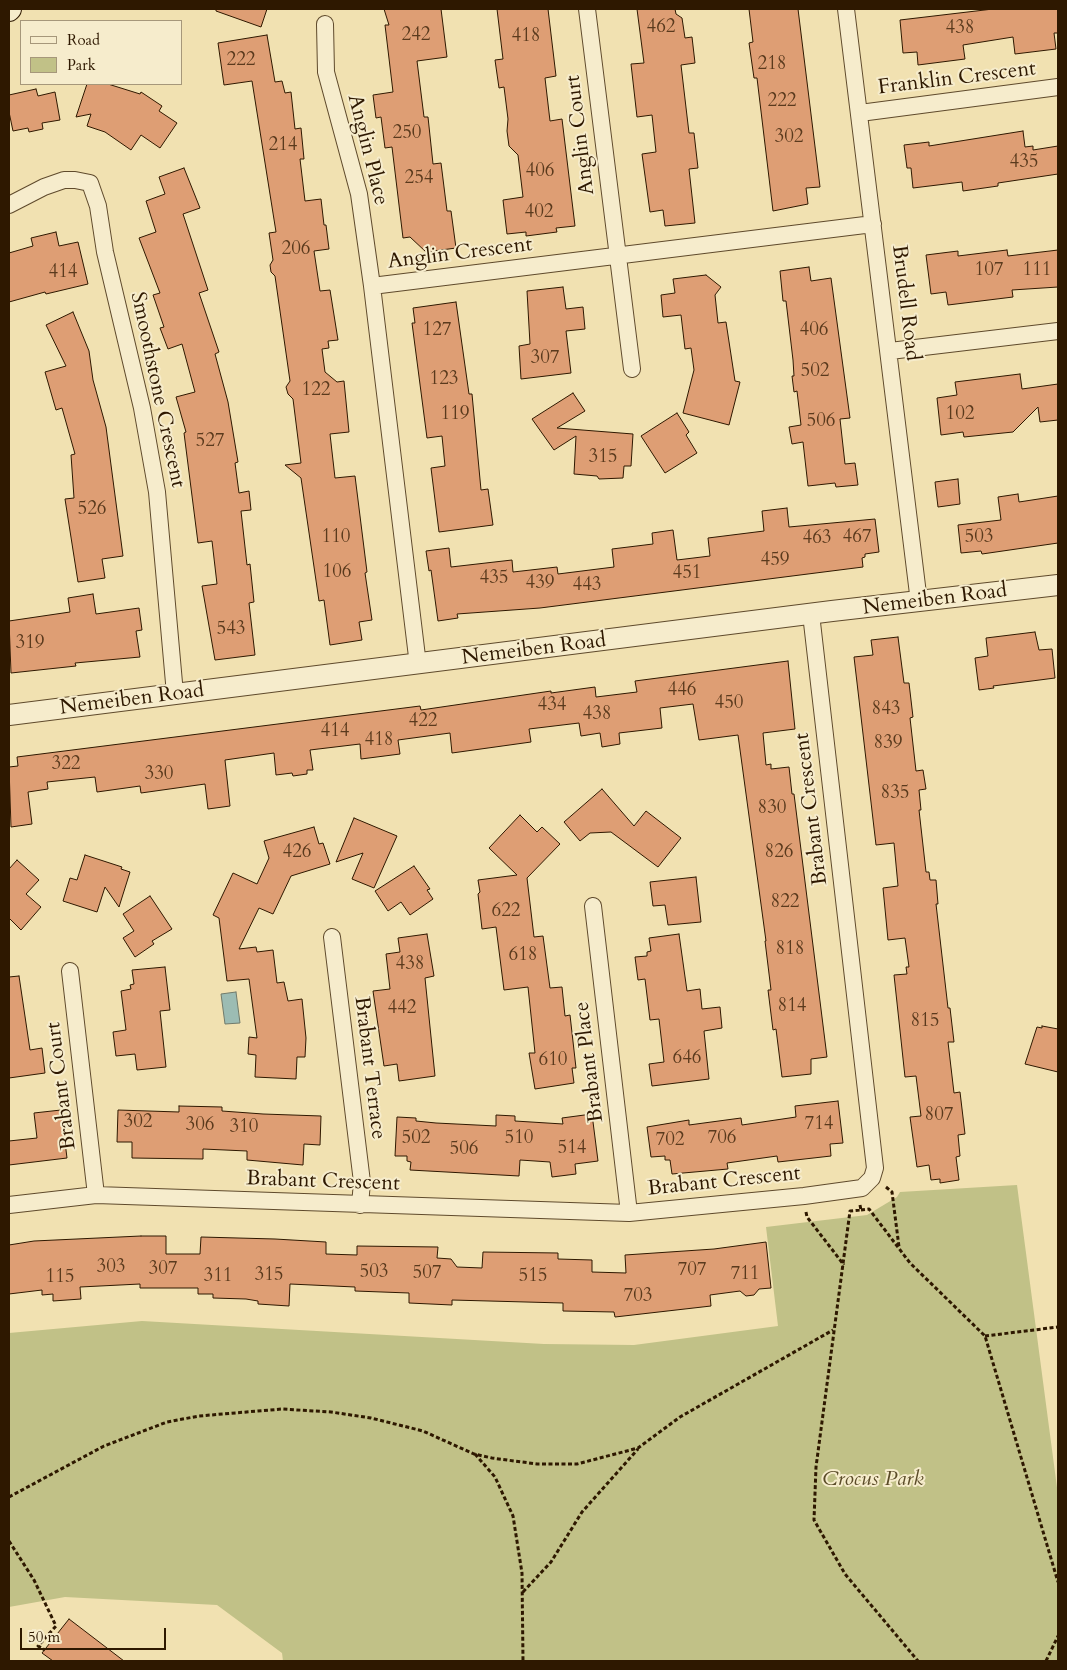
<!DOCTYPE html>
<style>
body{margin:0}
#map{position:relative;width:1067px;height:1670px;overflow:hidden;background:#f1e1b1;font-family:Cardo,serif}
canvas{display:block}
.frame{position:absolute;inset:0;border:10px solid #2e1800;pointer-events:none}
.legend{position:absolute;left:20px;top:20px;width:162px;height:65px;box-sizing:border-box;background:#f6eccc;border:1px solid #a6977a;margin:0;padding:6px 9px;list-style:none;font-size:15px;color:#2e1800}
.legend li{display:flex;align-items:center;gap:10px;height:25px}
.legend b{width:25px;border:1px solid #a6977a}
.scale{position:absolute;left:20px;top:1628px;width:146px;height:22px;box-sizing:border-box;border:2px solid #2e1800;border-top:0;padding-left:6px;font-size:15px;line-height:18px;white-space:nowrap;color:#2e1800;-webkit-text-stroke:4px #f6eccc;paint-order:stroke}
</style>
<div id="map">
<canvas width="1067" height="1670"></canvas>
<div class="frame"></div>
<ul class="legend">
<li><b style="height:6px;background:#f6eccc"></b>Road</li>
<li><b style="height:14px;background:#c1c187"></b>Park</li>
</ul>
<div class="scale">50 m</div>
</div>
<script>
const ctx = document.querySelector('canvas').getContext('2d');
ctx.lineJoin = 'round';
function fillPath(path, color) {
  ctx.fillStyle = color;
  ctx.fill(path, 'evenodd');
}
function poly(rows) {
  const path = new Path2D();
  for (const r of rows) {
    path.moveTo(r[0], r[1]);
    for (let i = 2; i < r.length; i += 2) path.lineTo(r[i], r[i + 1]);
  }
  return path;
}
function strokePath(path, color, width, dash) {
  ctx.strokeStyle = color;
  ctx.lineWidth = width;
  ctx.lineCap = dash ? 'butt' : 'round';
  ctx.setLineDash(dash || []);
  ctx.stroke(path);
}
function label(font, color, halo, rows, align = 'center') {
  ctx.font = font + ' Cardo,serif';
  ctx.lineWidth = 4;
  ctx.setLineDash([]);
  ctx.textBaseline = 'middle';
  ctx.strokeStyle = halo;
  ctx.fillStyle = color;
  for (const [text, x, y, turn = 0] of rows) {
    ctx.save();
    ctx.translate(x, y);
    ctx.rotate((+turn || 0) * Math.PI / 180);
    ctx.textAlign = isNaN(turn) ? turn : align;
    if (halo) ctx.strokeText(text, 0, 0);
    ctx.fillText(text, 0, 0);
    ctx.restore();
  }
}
fillPath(poly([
 [1017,1185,1058,1495,1058,1661,283,1661,282,1653,217,1605,65,1597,9,1607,9,1333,142,1321,544,1344,634,1345,778,1326,766,1227,867,1215,897,1197,900,1192]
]), '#c1c187');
const water = poly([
 [236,992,240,1023,225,1024,221,994,236,992]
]);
fillPath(water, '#9cbcb3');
strokePath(water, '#707a6b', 1);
const building = poly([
 [216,9,267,9,261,27,216,11,216,9],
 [384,9,441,9,447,57,417,61,424,117,428,117,433,164,441,163,447,211,451,211,456,248,426,252,410,237,403,238,392,147,385,148,381,117,376,118,373,95,393,92,385,25,389,25,384,9],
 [497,9,548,9,556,76,545,78,550,121,562,119,575,226,556,228,557,232,526,236,526,232,507,234,503,200,523,197,518,155,509,146,507,131,508,119,504,87,499,88,495,60,503,59,497,9],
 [637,9,675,9,676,14,682,18,685,38,692,37,695,63,681,65,689,133,694,133,698,168,689,169,695,223,665,226,663,210,650,212,642,154,656,152,652,115,637,117,631,64,644,63,637,9],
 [749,9,798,9,820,187,806,188,808,204,773,211,757,78,754,78,749,43,753,42,749,9],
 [993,9,1058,9,1058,33,1054,33,1056,49,1015,54,1013,37,963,45,965,59,918,65,917,52,903,53,900,20,993,9],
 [267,35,275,82,282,81,285,93,291,92,295,129,301,128,304,159,300,159,305,201,321,199,324,225,326,225,329,249,314,251,320,291,330,290,338,340,328,341,329,348,322,349,325,372,337,382,344,381,349,432,330,434,335,478,355,476,367,572,365,573,372,620,359,622,362,640,330,645,324,600,319,601,301,478,285,465,301,463,293,399,288,394,286,387,290,381,275,276,271,272,270,265,273,260,269,233,276,232,252,81,224,85,218,43,267,35],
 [87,84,108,84,140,94,141,92,162,106,159,111,177,123,160,148,141,135,131,150,105,132,87,126,91,114,76,117,87,84],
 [36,89,38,96,55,92,60,120,42,123,43,129,29,132,28,128,13,131,9,112,9,95,36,89],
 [1023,131,1025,147,1033,146,1033,150,1058,146,1058,174,998,183,998,186,963,191,962,182,913,188,911,168,907,168,904,145,929,142,929,146,1023,131],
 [184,168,200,208,183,214,208,290,199,293,219,352,215,354,228,402,238,462,235,463,239,493,249,491,251,510,241,511,247,565,250,564,254,602,249,603,255,655,215,660,202,586,217,584,212,541,198,543,184,433,186,432,176,397,195,392,182,344,168,349,160,328,164,327,153,295,160,293,139,238,156,232,146,201,165,194,159,177,184,168],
 [56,232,59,246,78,242,88,284,46,294,45,292,9,302,9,253,33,246,31,238,56,232],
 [1007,250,1008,256,1058,250,1058,287,1012,290,1013,297,948,305,946,292,931,294,926,255,958,251,958,256,1007,250],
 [809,267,811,281,831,278,850,418,840,419,845,464,855,463,858,485,836,487,835,483,808,486,803,442,792,444,789,427,801,425,797,391,794,392,792,376,794,376,793,360,786,301,783,301,780,271,809,267],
 [706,275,721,287,715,295,718,323,726,322,735,381,740,382,729,425,683,413,694,370,691,348,685,349,681,315,663,317,661,295,675,293,673,279,706,275],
 [563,287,566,309,583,307,585,329,566,331,571,373,521,379,519,346,530,344,527,291,563,287],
 [456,302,469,394,472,394,481,490,488,489,493,525,439,532,431,468,445,466,442,436,427,438,412,323,415,323,413,308,456,302],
 [73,312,89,351,93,380,106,427,123,556,102,559,105,578,78,582,65,499,74,498,71,455,75,454,62,408,56,410,45,372,66,366,46,325,73,312],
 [1020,374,1022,389,1058,384,1058,420,1040,422,1038,407,1013,432,964,437,963,432,941,435,937,398,957,395,955,382,1020,374],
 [573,393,585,411,557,428,633,434,631,466,624,466,623,478,599,479,597,476,574,474,576,436,554,450,532,419,573,393],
 [677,413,689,432,686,435,697,453,665,473,641,436,677,413],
 [958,479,960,504,938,507,935,482,958,479],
 [1018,494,1019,502,1058,496,1058,543,982,554,981,551,961,553,958,525,1001,520,998,497,1018,494],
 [787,508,789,527,875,519,879,552,865,554,865,557,862,558,863,567,540,608,457,614,458,618,438,621,431,570,429,571,426,551,449,548,451,567,512,560,513,572,557,567,558,574,614,567,612,549,653,544,652,533,673,530,677,560,710,556,708,538,764,531,762,511,787,508],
 [93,594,96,614,139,608,142,630,136,631,140,657,75,663,76,666,11,673,9,621,70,612,68,598,93,594],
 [1035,632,1039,650,1052,649,1055,678,993,686,994,688,979,690,975,658,988,656,986,638,1035,632],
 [898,637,904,683,909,683,913,717,910,718,916,771,923,770,926,789,919,790,921,810,919,810,926,872,929,872,930,880,936,880,938,904,936,904,948,1008,950,1008,954,1042,948,1042,954,1093,960,1092,965,1134,958,1135,960,1156,956,1157,959,1180,940,1183,940,1179,931,1180,929,1165,917,1167,910,1117,921,1116,916,1076,905,1077,894,975,907,974,906,967,909,967,905,938,888,940,883,888,898,886,894,843,876,845,854,657,873,655,871,640,898,637],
 [788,661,795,729,763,733,766,765,771,764,771,769,789,767,792,794,794,794,827,1057,811,1059,811,1074,782,1077,776,1029,773,1030,768,990,771,990,765,941,766,941,738,735,699,740,693,704,660,708,662,728,619,733,620,744,602,747,600,733,581,736,579,723,529,729,531,742,452,753,450,733,398,740,400,754,361,759,360,744,310,750,313,770,307,770,307,774,293,776,292,773,276,775,274,753,225,760,230,806,208,809,205,784,141,793,140,786,97,792,95,777,47,782,48,789,28,792,32,824,11,827,9,767,18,766,17,757,420,706,421,710,551,691,551,693,595,687,596,697,637,692,635,681,788,661],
 [602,789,634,826,646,811,681,838,658,867,611,832,590,833,580,841,564,822,602,789],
 [520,815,537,832,542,827,560,844,527,878,534,937,543,936,550,988,562,987,565,1016,570,1015,576,1068,572,1068,574,1083,535,1089,529,1053,535,1053,528,987,504,990,496,927,482,929,478,894,480,892,478,880,517,875,489,848,520,815],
 [354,818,397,836,374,888,352,879,363,853,336,862,354,818],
 [314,827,319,844,323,843,330,864,291,876,273,914,259,908,239,949,256,947,257,952,273,950,277,983,284,982,288,1001,302,999,306,1038,305,1057,297,1057,296,1079,255,1077,256,1055,248,1054,249,1037,257,1038,249,979,227,981,219,918,213,915,233,873,257,884,269,858,264,841,314,827],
 [85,855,122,867,121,869,130,872,119,907,105,887,97,912,63,901,70,878,77,880,85,855],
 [17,860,39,880,26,894,41,907,21,930,9,918,9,869,17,860],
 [414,866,430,889,427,890,433,899,410,915,401,902,388,911,375,891,414,866],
 [696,877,701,922,668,925,665,905,653,906,650,882,696,877],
 [150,896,172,929,152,941,154,944,135,957,123,938,134,931,123,914,150,896],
 [427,934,434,976,425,978,435,1076,399,1081,397,1064,384,1066,373,991,390,989,386,954,400,952,398,938,427,934],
 [679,934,687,991,700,989,702,1009,720,1007,722,1028,704,1031,709,1079,652,1086,649,1064,664,1062,659,1019,650,1020,645,979,638,980,635,957,647,956,647,952,651,951,649,938,679,934],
 [165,967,170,1010,160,1011,166,1067,137,1070,135,1054,116,1056,113,1032,126,1030,121,991,131,989,130,985,134,984,132,970,165,967],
 [19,976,30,1050,42,1048,45,1073,9,1078,9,977,19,976],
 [1042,1026,1058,1029,1058,1072,1025,1064,1037,1027,1042,1028,1042,1026],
 [838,1101,843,1143,830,1144,831,1156,778,1162,777,1156,727,1163,728,1169,672,1174,670,1160,665,1160,665,1156,651,1157,647,1127,689,1120,689,1125,741,1118,742,1125,796,1117,795,1106,838,1101],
 [179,1106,222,1107,222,1111,263,1114,321,1116,320,1145,304,1144,303,1165,247,1160,247,1151,203,1149,203,1159,132,1158,132,1142,117,1142,118,1110,179,1112,179,1106],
 [61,1110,67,1158,9,1165,9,1141,37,1138,34,1113,61,1110],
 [592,1114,598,1161,575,1164,576,1174,552,1177,550,1162,520,1160,519,1176,410,1170,411,1162,407,1161,407,1156,395,1156,397,1117,416,1118,416,1121,436,1123,496,1126,496,1115,515,1116,515,1121,563,1124,562,1118,592,1114],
 [141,1236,166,1236,166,1254,200,1254,201,1237,275,1239,326,1242,326,1254,357,1255,357,1246,438,1247,437,1258,451,1259,457,1267,482,1268,483,1252,558,1253,558,1259,592,1260,592,1272,626,1273,625,1255,714,1249,766,1242,771,1288,759,1289,754,1295,746,1296,740,1291,710,1295,711,1306,615,1317,614,1312,563,1311,563,1303,452,1300,452,1305,409,1303,409,1293,355,1291,355,1287,290,1284,289,1306,258,1304,258,1301,246,1299,213,1298,213,1294,198,1294,198,1288,140,1288,140,1284,80,1287,81,1299,53,1301,53,1294,42,1295,42,1290,9,1294,9,1245,34,1241,141,1236],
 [69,1619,124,1661,53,1661,42,1653,69,1619]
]);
fillPath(building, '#de9e74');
strokePath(building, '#2e1800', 1);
const minor = poly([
 [587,9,632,369],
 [846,9,919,602],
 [325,24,326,72,359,194,372,286],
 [860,113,1058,87],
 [9,205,44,187,64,180,75,180,90,183,98,206,105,252,142,408,157,492,175,694],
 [890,351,1058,331],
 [418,665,372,286,873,224],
 [593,906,629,1213],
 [332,937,362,1182,360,1205],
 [70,971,96,1195],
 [9,1205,96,1195,629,1213,804,1196,862,1188,872,1178,875,1168,811,614]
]);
const tertiary = poly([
 [9,715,832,611,1058,585]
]);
const secondary = poly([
 [9,10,10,9]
]);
strokePath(minor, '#5f4a2c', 18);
strokePath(tertiary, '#5f4a2c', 22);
strokePath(secondary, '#2e1800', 24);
strokePath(poly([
 [886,1187,892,1192,899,1247],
 [860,1205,861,1210,850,1211,816,1467,814,1520,845,1574,918,1661],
 [861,1210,869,1209,910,1263,985,1336,1058,1582],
 [806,1212,807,1217,844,1265],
 [985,1336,1058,1327],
 [475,1454,495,1477,513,1516,522,1573,523,1661],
 [9,1497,104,1446,167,1422,199,1416,282,1409,331,1412,371,1418,423,1431,474,1454,492,1458,537,1464,577,1464,638,1448,680,1417,833,1330],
 [9,1541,34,1580,56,1626,38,1646,45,1650],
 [523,1592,551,1562,582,1512,638,1449],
 [1046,1661,1058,1636]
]), '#2e1800', 3, [4, 2.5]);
strokePath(minor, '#f6eccc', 16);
strokePath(tertiary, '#f6eccc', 20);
strokePath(secondary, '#f6eccc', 22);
label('19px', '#5a3a1d', null, [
 ["462",661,28],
 ["438",960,29],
 ["242",416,36],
 ["418",526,37],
 ["222",241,61],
 ["218",772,65],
 ["222",782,102],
 ["250",407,134],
 ["302",789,138],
 ["214",283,146],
 ["435",1024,163],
 ["406",540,172],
 ["254",419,179],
 ["402",539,213],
 ["206",296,250],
 ["107",989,271],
 ["111",1037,271],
 ["414",63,273],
 ["127",437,331],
 ["406",814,331],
 ["307",545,359],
 ["502",815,372],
 ["123",444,380],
 ["122",316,391],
 ["119",455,415],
 ["102",960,415],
 ["506",821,422],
 ["527",210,442],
 ["315",603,458],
 ["526",92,510],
 ["110",336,538],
 ["467",857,538],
 ["503",979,538],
 ["463",817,539],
 ["459",775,561],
 ["106",337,573],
 ["451",687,574],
 ["435",494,579],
 ["439",540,584],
 ["443",587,586],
 ["543",231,630],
 ["319",30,644],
 ["446",682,691],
 ["450",729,704],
 ["434",552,706],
 ["843",886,710],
 ["438",597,715],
 ["422",423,722],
 ["414",335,732],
 ["418",379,741],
 ["839",888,744],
 ["322",66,765],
 ["330",159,775],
 ["835",895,794],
 ["830",772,809],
 ["426",297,853],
 ["826",779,853],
 ["822",785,903],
 ["622",506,912],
 ["818",790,950],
 ["618",523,956],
 ["438",410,965],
 ["814",792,1007],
 ["442",402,1009],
 ["815",925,1022],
 ["646",687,1059],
 ["610",553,1061],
 ["807",939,1116],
 ["302",138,1123],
 ["714",819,1125],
 ["306",200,1126],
 ["310",244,1128],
 ["502",416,1139],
 ["510",519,1139],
 ["706",722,1139],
 ["702",670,1141],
 ["514",572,1149],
 ["506",464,1150],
 ["303",111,1268],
 ["307",163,1270],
 ["707",692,1271],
 ["503",374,1273],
 ["507",427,1274],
 ["711",745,1275],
 ["315",269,1276],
 ["311",218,1277],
 ["515",533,1277],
 ["115",60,1278],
 ["703",638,1297]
]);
label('21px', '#2e1800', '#f6eccc', [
 ["Franklin Crescent",957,79,-7],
 ["Anglin Court",581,135,-97],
 ["Anglin Place",367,150,76],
 ["Anglin Crescent",460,254,-7],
 ["Brudell Road",905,303,83],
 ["Smoothstone Crescent",157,390,78],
 ["Nemeiben Road",935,600,-7],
 ["Nemeiben Road",534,650,-7],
 ["Nemeiben Road",132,700,-7],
 ["Brabant Crescent",812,809,-97],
 ["Brabant Place",590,1062,-97],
 ["Brabant Terrace",369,1068,83],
 ["Brabant Court",62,1086,-97],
 ["Brabant Crescent",323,1182,2],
 ["Brabant Crescent",724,1182,-6]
]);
label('italic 21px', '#5a4b28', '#f6eccc', [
 ["Crocus Park",873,1480]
]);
</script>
